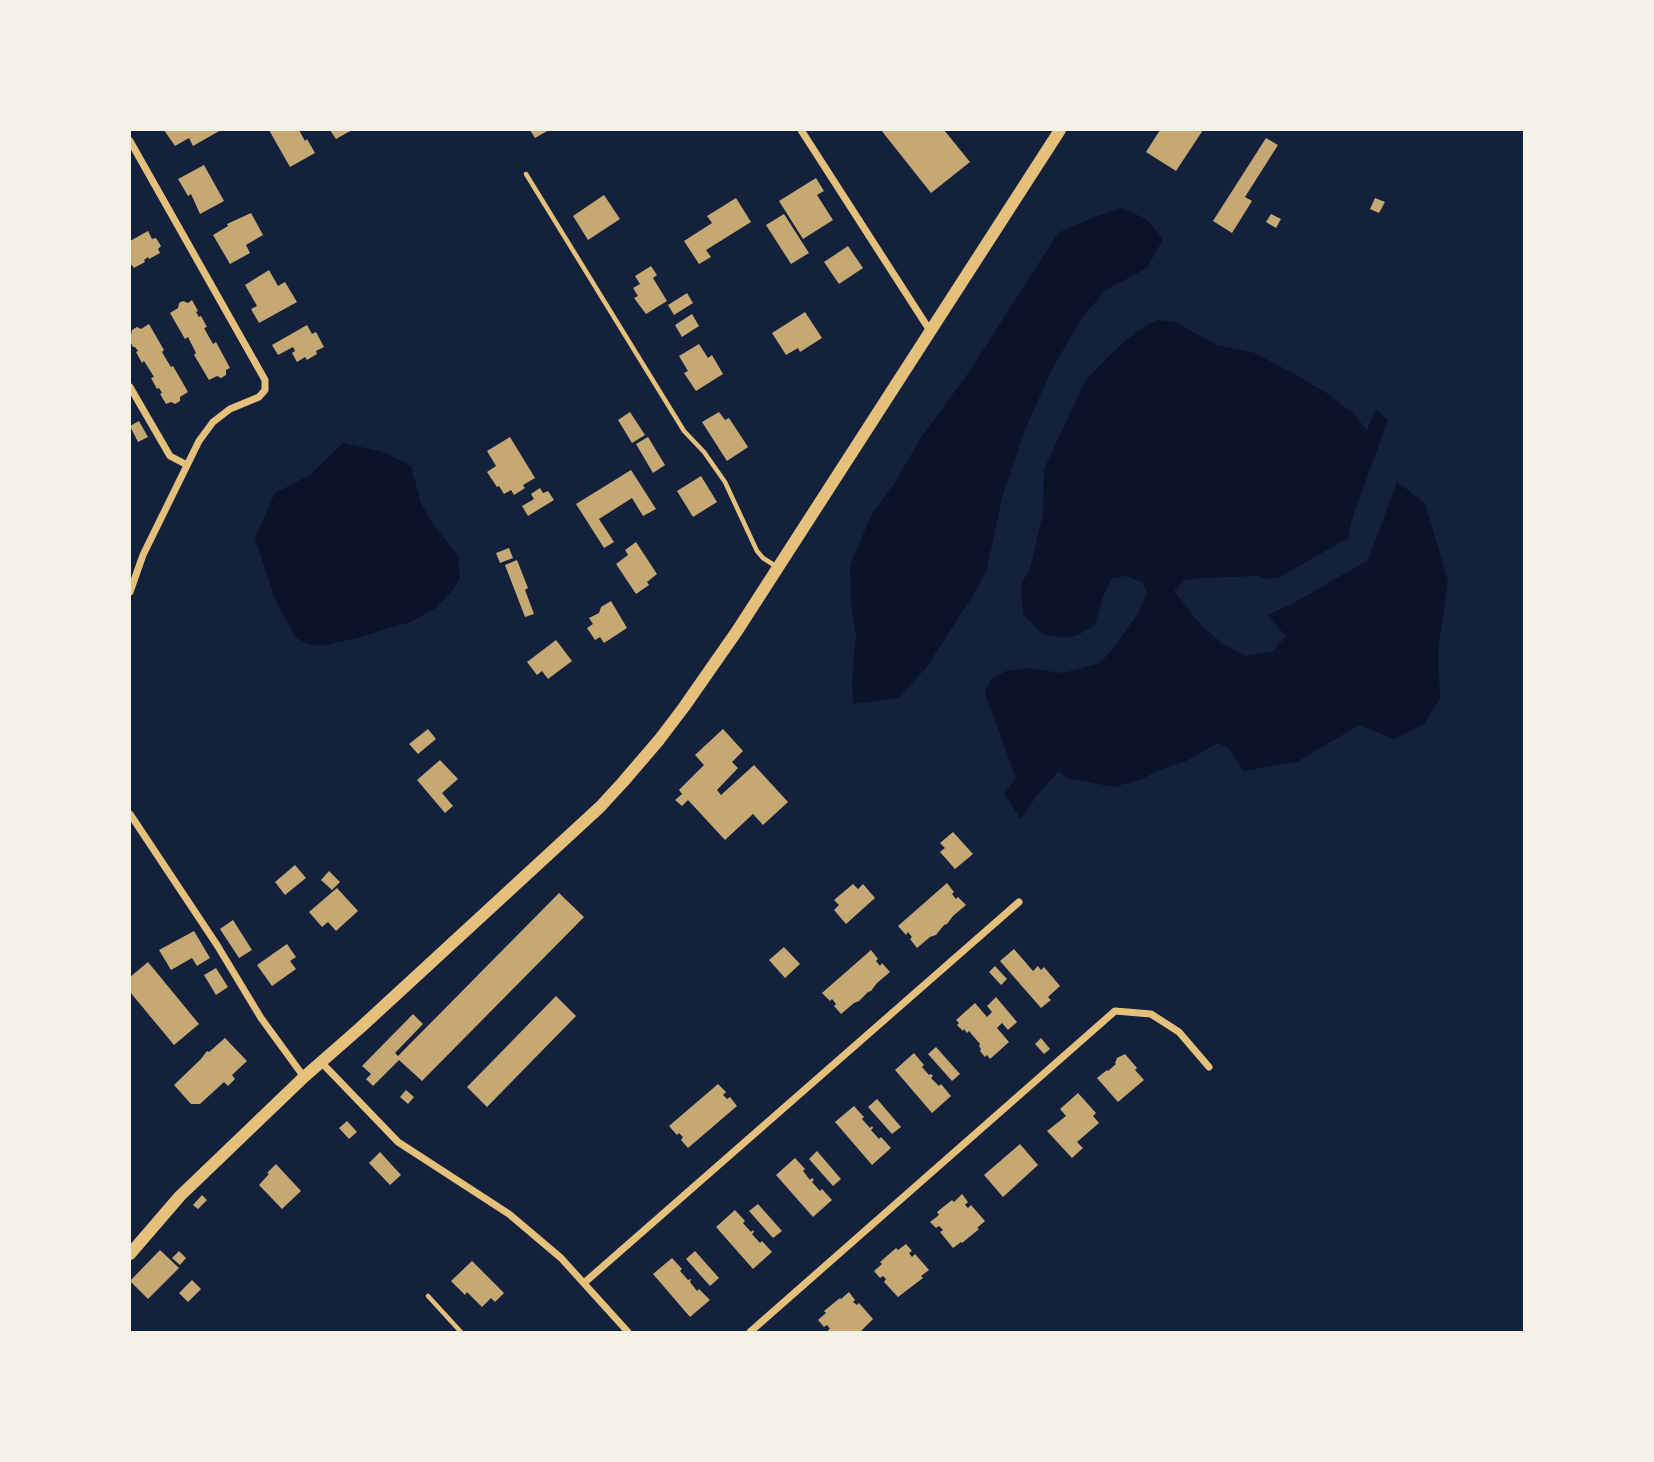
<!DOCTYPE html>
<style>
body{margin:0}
#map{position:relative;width:1654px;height:1462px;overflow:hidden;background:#14213d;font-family:"DejaVu Sans",sans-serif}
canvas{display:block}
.frame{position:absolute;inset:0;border:131px solid #f6f1e7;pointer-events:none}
</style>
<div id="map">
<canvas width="1654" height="1462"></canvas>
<div class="frame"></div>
</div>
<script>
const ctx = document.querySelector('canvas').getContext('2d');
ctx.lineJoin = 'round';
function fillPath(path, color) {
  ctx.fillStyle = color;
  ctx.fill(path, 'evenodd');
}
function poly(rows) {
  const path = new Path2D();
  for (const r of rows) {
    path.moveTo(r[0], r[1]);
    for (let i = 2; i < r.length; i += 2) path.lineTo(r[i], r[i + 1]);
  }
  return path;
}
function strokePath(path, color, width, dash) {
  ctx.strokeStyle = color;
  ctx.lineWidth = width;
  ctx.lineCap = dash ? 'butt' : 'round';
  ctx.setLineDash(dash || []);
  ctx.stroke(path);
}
fillPath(poly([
 [1122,208,1146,219,1163,239,1147,268,1106,290,1083,316,1051,371,1025,430,1002,498,987,569,974,594,926,668,898,698,853,704,852,682,856,635,851,606,850,565,871,516,895,482,922,436,969,372,1058,233,1094,217],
 [1157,320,1176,322,1216,345,1255,353,1300,377,1328,394,1353,413,1367,430,1376,409,1388,420,1353,516,1348,538,1280,577,1269,579,1258,576,1200,578,1185,580,1174,591,1201,625,1223,644,1245,656,1273,651,1286,636,1267,615,1292,604,1368,560,1397,482,1425,503,1448,581,1438,652,1440,699,1424,724,1394,739,1359,725,1297,762,1244,771,1228,748,1218,743,1186,761,1159,770,1142,779,1114,787,1071,779,1058,772,1038,794,1021,819,1004,794,1016,778,985,693,991,679,1006,671,1025,668,1063,673,1100,663,1112,650,1139,612,1147,593,1142,582,1125,576,1112,578,1103,597,1095,625,1078,635,1063,638,1042,634,1023,614,1021,585,1030,568,1043,513,1044,469,1085,381,1111,354,1137,331],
 [343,443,383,452,411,466,421,503,433,524,458,556,460,579,451,592,434,609,411,622,382,630,362,637,321,646,308,644,296,638,274,597,255,538,275,493,310,475]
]), '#0b132b');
fillPath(poly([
 [164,130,221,130,193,146,189,138,175,146],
 [269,130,299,130,305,141,307,139,315,153,290,167],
 [330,130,352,130,336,139],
 [530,130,549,130,535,138],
 [881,130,944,130,970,162,931,193],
 [1160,130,1203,130,1176,171,1146,152],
 [1266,138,1278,145,1245,197,1252,201,1232,233,1213,221],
 [204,165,224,201,200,214,191,194,188,196,178,179],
 [816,178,824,191,817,195,833,220,803,239,779,201],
 [604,195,620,219,588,240,573,216],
 [736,198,751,222,706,250,711,257,699,264,684,241,712,223,707,216],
 [1375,198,1385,202,1379,213,1370,209],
 [251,213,263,235,246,245,250,253,230,264,213,235,228,226,227,224],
 [784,214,809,253,791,264,766,225],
 [1271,214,1281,219,1276,228,1266,222],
 [148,231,152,239,156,238,161,246,158,249,160,253,149,259,148,257,144,260,145,262,134,268,132,265,130,266,130,241],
 [848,246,863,268,839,284,824,262],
 [651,266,657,275,653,278,667,301,646,314,634,298,638,296,633,288,640,284,635,276],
 [269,270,278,286,285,282,297,302,259,323,251,309,257,306,245,285],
 [687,293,693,303,674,315,668,305],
 [192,300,198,311,196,312,199,317,201,316,207,327,204,328,213,344,216,342,230,368,226,370,226,375,221,378,217,376,209,380,194,355,196,353,188,337,185,339,170,313,178,308,179,303,183,301,188,303],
 [805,312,822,338,800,352,798,348,786,355,772,333],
 [692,314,699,326,682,337,675,325],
 [149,324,164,350,162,352,166,359,171,367,173,366,188,392,180,397,180,401,175,404,171,402,166,404,160,394,162,393,159,388,157,389,151,378,154,377,144,361,142,363,136,352,138,351,135,347,133,347,130,341,132,330,137,327,141,329],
 [307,325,312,334,316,332,324,347,316,351,317,354,307,360,305,357,297,362,292,353,295,351,293,347,278,355,272,345],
 [699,344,708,358,712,355,723,374,696,391,684,373,688,371,679,356],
 [630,412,645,435,632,443,618,420],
 [719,412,725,420,729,418,748,447,727,461,702,422],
 [139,421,148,437,138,442,130,426],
 [510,437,535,478,523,485,525,488,514,495,511,490,504,494,499,486,497,487,487,472,496,466,487,451],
 [648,437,665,465,653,473,636,444],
 [631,470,656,509,643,516,632,498,599,519,614,542,604,548,576,504],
 [701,476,717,502,693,517,677,491],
 [540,488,543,493,548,491,554,500,528,516,522,506,534,499,531,494],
 [636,542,657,574,647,582,649,585,636,594,616,564,628,555,625,550],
 [509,548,513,558,500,563,496,553],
 [517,560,528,588,525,590,534,614,525,617,505,565],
 [611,601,627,628,604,643,600,637,595,640,587,628,593,624,589,618,599,613,601,607],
 [556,640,572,661,548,679,542,671,537,675,527,662],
 [428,729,436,739,418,754,409,744],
 [723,729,743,751,732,762,738,768,717,790,721,795,754,765,788,802,763,825,753,814,725,840,688,800,682,806,675,800,682,794,679,790,704,765,695,755],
 [440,760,458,779,442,793,453,806,445,813,417,780],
 [953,832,973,854,955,869,940,852,945,848,940,843],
 [295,865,306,878,285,895,275,882],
 [329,871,340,882,332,890,321,880],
 [947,883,954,892,952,894,956,899,958,897,966,905,953,916,947,924,944,925,936,935,930,937,917,948,910,939,912,937,908,932,906,935,898,926],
 [853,884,858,889,863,884,875,898,846,924,834,910,839,905,834,900],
 [337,888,358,911,336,931,328,922,322,927,309,912],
 [559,893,584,917,422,1081,399,1060,373,1086,366,1079,371,1074,362,1066,413,1014,423,1024,395,1053,398,1056],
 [233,920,252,950,239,958,220,929],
 [194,931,210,958,197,966,192,958,171,970,159,950],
 [287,944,296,957,290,961,296,969,272,986,257,965],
 [784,947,800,964,785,978,769,960],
 [1014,949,1033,971,1038,966,1041,970,1044,967,1060,986,1048,997,1051,1000,1041,1008,1000,961],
 [871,950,878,959,876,961,880,966,882,963,890,972,877,983,871,991,868,992,859,1001,854,1003,841,1014,834,1006,836,1004,832,999,830,1001,822,993],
 [148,962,199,1024,174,1045,130,992,130,977],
 [995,966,1007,979,1001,985,989,972],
 [216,968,228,987,216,995,204,975],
 [556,996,576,1016,487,1107,467,1087],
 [996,997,1017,1022,1008,1030,1002,1023,997,1028,1009,1042,990,1059,987,1055,985,1057,980,1051,981,1049,979,1046,980,1044,969,1031,967,1033,964,1029,963,1031,957,1025,959,1023,956,1020,975,1003,987,1017,992,1012,987,1006],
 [225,1038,247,1061,232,1075,235,1079,228,1086,224,1082,200,1104,191,1104,174,1085,201,1059,207,1051,209,1052],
 [1041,1038,1050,1049,1044,1054,1035,1044],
 [936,1047,960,1074,952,1081,928,1054],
 [914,1053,924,1065,922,1067,929,1075,931,1074,933,1076,931,1078,939,1086,941,1084,951,1096,932,1113,895,1070],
 [1125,1054,1137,1068,1135,1070,1144,1080,1118,1102,1097,1078,1107,1070,1108,1071,1116,1064,1115,1063,1117,1058],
 [718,1084,726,1092,723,1095,727,1099,730,1097,737,1106,688,1148,681,1140,683,1137,679,1133,677,1135,669,1126],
 [406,1090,414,1097,408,1104,400,1097],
 [1078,1093,1096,1113,1093,1116,1099,1123,1077,1142,1083,1148,1072,1158,1047,1131,1066,1116,1060,1109],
 [877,1099,901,1127,892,1134,868,1107],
 [854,1106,864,1117,862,1119,870,1128,872,1126,873,1128,871,1130,879,1139,881,1137,891,1148,872,1165,835,1122],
 [347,1121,357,1132,349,1139,339,1128],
 [1020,1144,1038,1165,1003,1197,984,1175],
 [817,1151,841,1179,833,1186,809,1159],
 [380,1152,401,1175,390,1185,369,1163],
 [795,1158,805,1169,803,1171,810,1180,812,1178,814,1180,812,1182,820,1191,822,1189,832,1200,813,1217,776,1175],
 [276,1164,301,1191,282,1209,259,1185,269,1174,267,1173],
 [962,1194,968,1202,965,1205,968,1208,971,1205,985,1221,977,1228,979,1229,962,1243,961,1242,953,1248,940,1232,943,1230,939,1226,936,1228,930,1222,939,1215,937,1212,952,1200,954,1202],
 [202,1195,207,1200,198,1209,193,1205],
 [758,1204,782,1231,773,1238,749,1211],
 [735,1210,745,1221,743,1223,751,1232,753,1230,754,1232,752,1234,760,1243,762,1241,772,1252,753,1269,716,1227],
 [906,1244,912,1251,909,1253,912,1257,915,1254,929,1270,921,1276,923,1278,898,1297,884,1282,886,1279,883,1276,880,1278,874,1271,882,1264,880,1262,896,1248,898,1250],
 [160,1250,179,1268,148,1299,130,1281],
 [179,1251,186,1258,180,1265,172,1258],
 [695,1251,719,1278,710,1286,686,1259],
 [672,1258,682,1269,680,1271,688,1280,691,1279,690,1282,697,1291,699,1289,710,1300,690,1317,653,1274],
 [472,1261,504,1293,495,1302,491,1298,482,1307,467,1292,465,1295,451,1281],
 [192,1280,201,1289,188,1302,179,1293],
 [849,1292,855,1300,853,1302,857,1305,859,1303,873,1319,860,1332,829,1332,828,1330,830,1329,827,1325,824,1327,818,1320,826,1313,824,1311,840,1298,841,1299]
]), '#c6a872');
strokePath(poly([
 [526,174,684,431,704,452,725,482,757,551,763,558,777,567],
 [428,1296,461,1332]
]), '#e5c07b', 4.5);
strokePath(poly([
 [801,130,927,326,932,330],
 [130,141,265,380,265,390,259,397,230,409,213,422,199,441,143,555,130,592],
 [130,387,170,456,187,465],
 [130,814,217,945,261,1018,304,1077],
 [321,1062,398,1142,509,1214,561,1258,628,1332],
 [584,1283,1019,902],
 [750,1332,1115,1011,1151,1014,1179,1032,1209,1067]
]), '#e5c07b', 7);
strokePath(poly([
 [130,1254,180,1196,304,1077,360,1028,600,807,623,782,659,740,684,707,737,631,1060,130]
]), '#e5c07b', 12);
</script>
